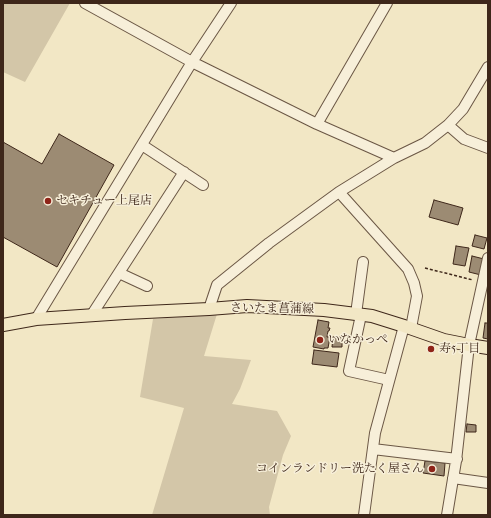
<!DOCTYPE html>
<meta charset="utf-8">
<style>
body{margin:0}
#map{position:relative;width:491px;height:518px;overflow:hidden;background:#f2e7c5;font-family:"IM FELL French Canon",serif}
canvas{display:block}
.frame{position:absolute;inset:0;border:4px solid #3e271a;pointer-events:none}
</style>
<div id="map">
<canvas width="491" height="518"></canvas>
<div class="frame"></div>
</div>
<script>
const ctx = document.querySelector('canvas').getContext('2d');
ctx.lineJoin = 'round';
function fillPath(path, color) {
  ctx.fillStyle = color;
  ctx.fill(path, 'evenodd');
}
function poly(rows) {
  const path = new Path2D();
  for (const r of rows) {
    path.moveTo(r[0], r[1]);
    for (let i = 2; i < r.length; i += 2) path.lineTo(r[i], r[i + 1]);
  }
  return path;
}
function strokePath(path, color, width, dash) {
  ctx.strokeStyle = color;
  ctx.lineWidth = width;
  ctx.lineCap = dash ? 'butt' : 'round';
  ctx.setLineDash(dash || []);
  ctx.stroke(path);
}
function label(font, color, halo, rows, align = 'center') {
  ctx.font = font + ' "IM FELL French Canon","Noto Serif JP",serif';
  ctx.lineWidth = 3;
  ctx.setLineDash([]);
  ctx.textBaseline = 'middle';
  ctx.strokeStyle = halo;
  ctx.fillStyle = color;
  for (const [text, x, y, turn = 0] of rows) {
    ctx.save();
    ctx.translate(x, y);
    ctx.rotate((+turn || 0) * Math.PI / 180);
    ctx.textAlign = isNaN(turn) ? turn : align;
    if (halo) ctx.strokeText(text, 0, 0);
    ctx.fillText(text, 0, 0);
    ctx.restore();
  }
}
fillPath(poly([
 [3,3,70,3,25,82,3,72],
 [217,314,204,356,251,360,240,389,232,404,277,411,291,436,283,455,269,507,270,515,152,515,184,408,140,397,153,319]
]), '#d3c6a8');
const building = poly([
 [59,134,114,165,57,267,3,237,3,142,42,164,59,134],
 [434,200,463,208,458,225,429,217,434,200],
 [475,235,487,238,484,249,472,246,475,235],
 [456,246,469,248,465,266,453,264,456,246],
 [472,256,484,259,481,275,469,272,472,256],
 [318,320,329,322,328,328,330,328,329,331,328,331,327,337,330,337,328,348,324,348,324,349,313,347,318,320],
 [485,323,488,323,488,339,483,338,485,323],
 [333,337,342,337,342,347,332,347,333,337],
 [314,350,339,353,337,367,312,364,314,350],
 [467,424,476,425,476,432,466,432,467,424],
 [425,461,445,463,444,476,423,473,425,461]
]);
fillPath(building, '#9c8b73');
strokePath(building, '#3e271a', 1);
const minor = poly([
 [85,3,192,62,317,124,394,158],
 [317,124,387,3],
 [448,125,464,139,488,148],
 [142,145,203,185],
 [339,192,408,269,414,283,417,296,411,328],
 [119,273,147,286],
 [209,309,217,285,269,243,339,192,394,158,425,143,448,125,463,109,488,67],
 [356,314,363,262],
 [361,315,349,371,389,380],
 [91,316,184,172],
 [36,319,192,62,231,3],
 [373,449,457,459],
 [453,478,488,483],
 [364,515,375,433,404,326],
 [447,515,456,461,469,345,488,258]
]);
const major = poly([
 [3,325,36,319,125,313,209,309,247,306,324,310,372,316,404,326,444,340,469,345,488,348]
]);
strokePath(minor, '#6b5745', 12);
strokePath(major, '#3e271a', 14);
strokePath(poly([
 [425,268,473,280]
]), '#3e271a', 1.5, [3, 2]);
strokePath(minor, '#f7efd9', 10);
strokePath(major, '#f2e7c5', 12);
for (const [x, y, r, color] of [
 [48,201,4,"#8f2418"],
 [320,340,4,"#8f2418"],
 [431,349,4,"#8f2418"],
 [432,469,4,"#8f2418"]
]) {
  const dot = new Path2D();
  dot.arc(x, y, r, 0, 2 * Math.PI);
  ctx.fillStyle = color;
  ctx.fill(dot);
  strokePath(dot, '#f7efd9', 1.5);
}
label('12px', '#3e271a', '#f7efd9', [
 ["セキチュー上尾店",56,201],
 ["いなかっぺ",328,340],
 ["寿5丁目",439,349],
 ["コインランドリー洗たく屋さん",424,469,"right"]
], 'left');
label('12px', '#3e271a', '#f7efd9', [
 ["さいたま菖蒲線",272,309,1]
]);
</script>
